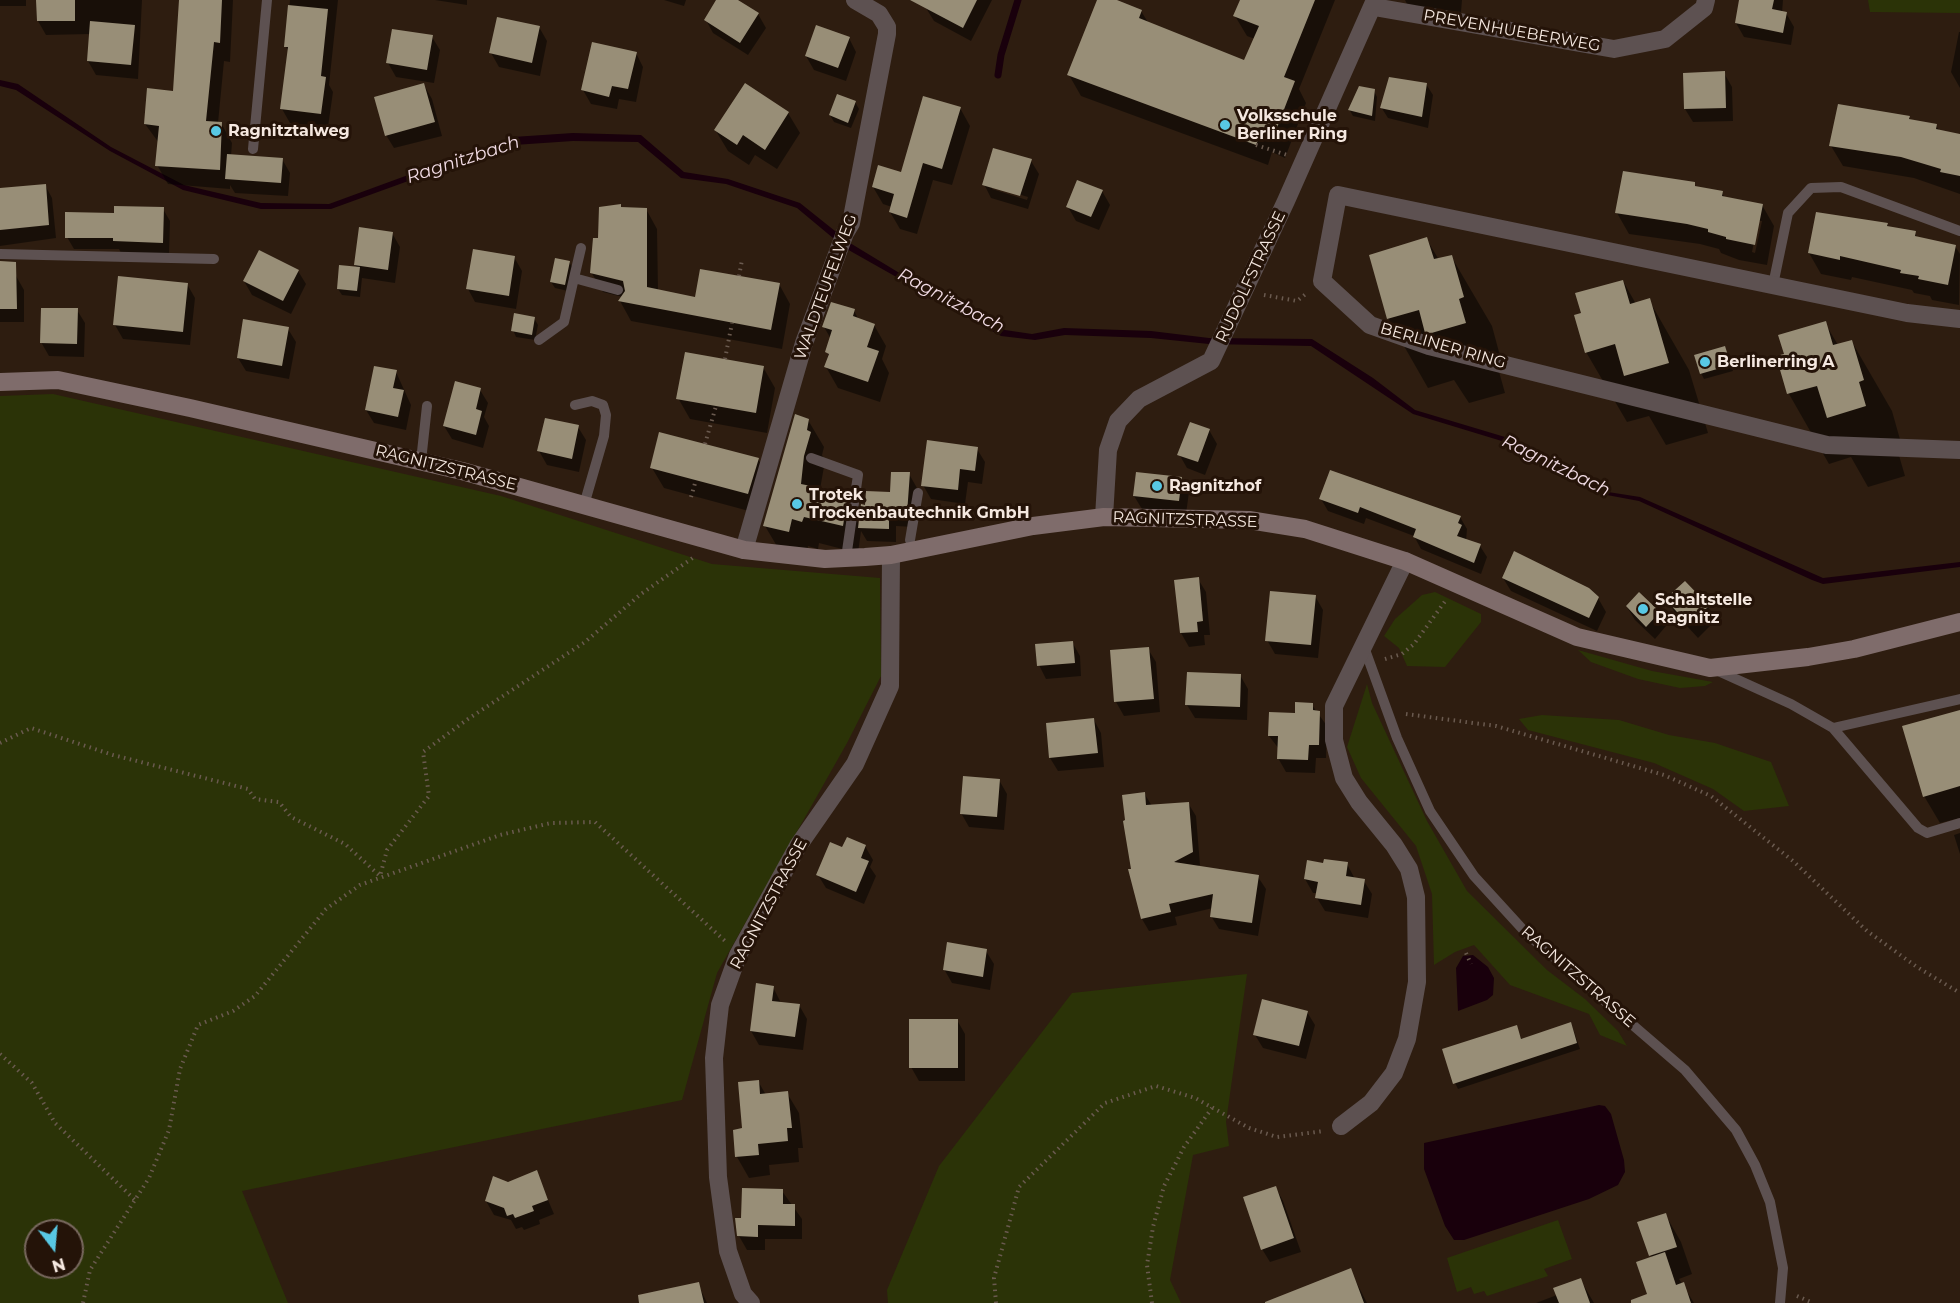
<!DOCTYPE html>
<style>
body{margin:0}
#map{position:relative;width:1960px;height:1303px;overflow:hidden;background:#2e1d10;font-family:Montserrat,sans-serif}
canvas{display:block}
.north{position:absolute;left:24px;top:1219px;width:60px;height:60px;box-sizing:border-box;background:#241308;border:2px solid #78685e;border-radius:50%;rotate:164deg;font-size:16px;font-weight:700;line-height:24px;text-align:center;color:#f5e8e0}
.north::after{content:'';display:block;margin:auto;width:21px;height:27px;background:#58c8e4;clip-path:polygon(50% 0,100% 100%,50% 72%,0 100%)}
</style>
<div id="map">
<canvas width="1960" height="1303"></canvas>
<div class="north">N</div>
</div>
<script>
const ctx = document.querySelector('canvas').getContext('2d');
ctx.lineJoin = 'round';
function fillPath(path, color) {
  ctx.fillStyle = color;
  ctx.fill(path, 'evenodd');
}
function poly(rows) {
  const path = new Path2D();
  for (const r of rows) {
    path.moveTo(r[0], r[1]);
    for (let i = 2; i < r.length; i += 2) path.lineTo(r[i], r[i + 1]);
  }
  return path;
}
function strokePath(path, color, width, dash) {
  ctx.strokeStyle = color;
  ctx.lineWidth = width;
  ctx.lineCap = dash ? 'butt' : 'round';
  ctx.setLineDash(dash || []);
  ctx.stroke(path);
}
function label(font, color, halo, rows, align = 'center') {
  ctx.font = font + ' Montserrat,sans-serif';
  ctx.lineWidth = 6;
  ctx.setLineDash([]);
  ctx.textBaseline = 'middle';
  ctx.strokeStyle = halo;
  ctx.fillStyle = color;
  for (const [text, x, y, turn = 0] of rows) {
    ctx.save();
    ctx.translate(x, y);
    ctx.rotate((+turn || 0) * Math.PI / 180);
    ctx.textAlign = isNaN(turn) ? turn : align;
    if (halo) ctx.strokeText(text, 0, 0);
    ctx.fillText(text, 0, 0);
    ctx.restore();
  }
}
fillPath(poly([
 [1868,0,1960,0,1960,13,1870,12],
 [53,394,501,496,712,564,880,578,881,676,847,743,717,973,682,1100,242,1191,288,1303,0,1303,0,396],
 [36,1231,72,1231,72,1267,36,1267],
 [1435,592,1481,614,1481,622,1445,667,1407,666,1399,648,1384,636,1395,619,1422,595],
 [1578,650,1652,671,1713,682,1705,686,1680,688,1638,679,1591,662],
 [1367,684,1372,703,1427,821,1467,891,1547,970,1585,999,1618,1031,1627,1046,1600,1035,1589,1014,1510,985,1474,945,1455,952,1434,965,1432,894,1416,846,1361,778,1347,747],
 [1542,715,1619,720,1669,735,1715,743,1771,762,1789,806,1744,811,1713,789,1654,763,1528,730,1519,719],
 [1247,974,1226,1122,1229,1146,1193,1155,1170,1280,1181,1303,888,1303,887,1290,939,1166,1072,993],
 [1558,1220,1572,1259,1544,1269,1548,1276,1487,1296,1484,1291,1474,1294,1471,1287,1457,1292,1447,1258]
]), '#2b3307');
fillPath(poly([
 [0,80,18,84,111,147,184,185,261,203,329,204,419,171,466,160,513,137,573,133,641,135,684,172,728,179,800,203,850,243,934,294,1005,330,1032,334,1064,328,1151,331,1209,338,1312,339,1373,378,1415,410,1505,437,1608,492,1640,497,1823,578,1960,562,1960,567,1823,584,1812,580,1639,501,1607,495,1505,442,1413,414,1311,346,1209,344,1151,338,1065,335,1035,340,1001,336,845,248,797,208,726,184,681,178,638,142,573,141,514,145,468,166,422,176,331,209,261,209,183,190,110,151,16,90,0,86],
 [1473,955,1488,967,1494,978,1493,995,1487,1000,1458,1011,1456,968,1463,956],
 [1599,1105,1605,1106,1611,1114,1624,1160,1625,1172,1618,1185,1589,1199,1464,1240,1454,1240,1445,1226,1424,1169,1424,1143]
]), '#19000c');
fillPath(poly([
 [0,0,26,0,26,6,0,6],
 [38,0,142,0,138,79,96,75,88,61,90,34,46,35,38,21],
 [180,0,233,0,230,62,224,61,218,123,221,123,232,143,231,156,282,159,290,173,288,196,235,193,230,185,230,189,168,184,157,165,159,143,145,124,174,92],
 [290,0,338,0,329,85,333,92,328,127,290,123,282,109,289,52,286,47],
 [435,0,467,0,467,5],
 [664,0,686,0,684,6],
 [718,0,735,0,758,14,766,28,748,55,713,33,706,20],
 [930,0,992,0,971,41,934,21,926,8],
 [1099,0,1113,0,1141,11,1149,24,1245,62,1255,39,1247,36,1235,16,1241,0,1335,0,1299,89,1306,103,1285,158,1272,152,1268,165,1081,96,1069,75],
 [1405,0,1462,0,1461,12,1408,6],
 [1741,0,1783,0,1782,13,1786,13,1794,27,1791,45,1744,37,1736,23],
 [539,27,547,41,540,76,499,67,491,53],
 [1959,32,1960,32,1960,88,1951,72],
 [432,37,440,50,434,83,396,77,388,63],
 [849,38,856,52,846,81,814,70,806,56],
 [636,53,643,67,636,102,619,99,617,109,591,104,583,90],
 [1724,73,1732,87,1733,121,1693,122,1685,109],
 [1426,84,1433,95,1428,128,1388,118,1381,107],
 [424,85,432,99,442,136,394,148,386,135],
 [1374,91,1377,97,1375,121,1353,116,1349,109],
 [855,102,859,109,851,128,834,122,830,115],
 [960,108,970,126,952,185,933,180,917,234,900,229,890,212,892,207,883,204,873,187,902,173],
 [788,113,800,133,777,169,755,155,749,165,728,151,716,131],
 [1909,117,1911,121,1936,126,1940,131,1960,135,1960,194,1914,178,1843,166,1831,146],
 [1031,161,1039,174,1028,209,991,198,984,184],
 [992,186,1028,197,1027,200,992,189],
 [1694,184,1697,188,1722,193,1725,198,1762,205,1774,226,1767,265,1739,260,1721,253,1719,249,1700,244,1629,234,1617,213],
 [1758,221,1762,221,1755,253,1752,252],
 [45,185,52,198,56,238,0,246,0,189],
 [1102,191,1110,205,1099,230,1076,221,1068,207],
 [163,209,170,221,169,255,121,253,119,249,74,249,67,237,115,215],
 [646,209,657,229,658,290,696,299,779,284,790,304,782,349,631,321,620,301,623,297,603,292,591,272,599,240],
 [1887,224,1889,228,1915,233,1918,239,1955,246,1960,254,1959,305,1932,300,1930,296,1914,293,1912,290,1852,277,1851,280,1821,274,1809,253],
 [392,233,400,247,395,283,362,278,360,297,342,295,338,289,357,268,355,265],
 [1426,238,1439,260,1451,256,1492,326,1503,367,1498,368,1505,393,1469,403,1454,380,1428,388,1388,318],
 [514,257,522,271,516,309,475,302,468,289],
 [569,262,573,268,568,291,555,288,551,282],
 [298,271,306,284,291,314,252,295,244,281],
 [16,276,24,290,24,322,0,322,0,277],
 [1623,281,1636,304,1649,300,1689,370,1708,433,1666,445,1649,416,1627,422,1586,352,1583,314],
 [187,284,195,298,190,345,123,339,115,325],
 [77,310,85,323,84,357,49,356,41,342],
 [854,311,859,320,874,325,886,346,882,359,889,373,880,402,838,388,826,367,831,339,824,327],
 [534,318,538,325,535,340,516,337,513,330],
 [1825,323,1838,345,1852,342,1892,411,1903,450,1898,452,1905,476,1868,487,1851,457,1829,464,1789,394,1778,357,1785,355],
 [288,329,296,342,289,379,246,371,238,358],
 [1725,348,1733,371,1704,379,1701,373],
 [763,367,775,388,767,433,690,419,678,398],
 [396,372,411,405,406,430,374,423,366,410],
 [480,390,488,403,484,417,489,426,483,448,452,439,444,426],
 [808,420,824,447,822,455,825,461,819,495,846,502,860,526,909,474,917,488,914,527,896,526,896,542,867,541,861,531,858,553,819,543,818,549,808,546,805,559,781,553,765,526],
 [578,427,586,440,579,472,547,465,539,451],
 [1209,430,1217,444,1205,475,1187,468,1179,454],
 [977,449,985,462,982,484,968,482,965,504,931,499,923,485],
 [758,459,770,480,760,514,664,488,652,468],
 [1181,478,1189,492,1186,514,1142,509,1134,496],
 [1321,499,1436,511,1438,508,1460,517,1467,529,1466,541,1480,546,1487,557,1481,574,1421,549,1414,536,1366,518,1364,524,1328,511],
 [1515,553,1577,582,1598,598,1606,612,1597,631,1511,591,1503,578],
 [1198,579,1206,592,1210,635,1204,635,1205,645,1189,647,1181,633,1176,581],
 [1315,596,1323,610,1318,658,1275,654,1267,640],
 [1667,599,1708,607,1716,620,1698,638,1675,613],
 [1627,607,1659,613,1666,626,1655,639,1635,620],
 [1072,642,1080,656,1081,676,1046,679,1039,665],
 [1148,649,1156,662,1160,712,1124,716,1116,702,1111,652],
 [1240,675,1248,689,1247,720,1195,718,1187,705],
 [1312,705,1327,726,1326,758,1316,758,1315,773,1286,772,1278,758,1279,749,1269,736],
 [1960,717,1960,818,1940,823,1924,796],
 [1094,720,1101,733,1104,767,1058,771,1050,758],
 [999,780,1007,794,1004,830,969,827,961,813],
 [1144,793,1152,806,1188,803,1196,816,1200,865,1196,867,1258,877,1266,889,1258,936,1219,929,1211,916,1213,908,1175,917,1177,925,1149,931,1142,919,1133,870],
 [1960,833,1960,854,1954,835],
 [865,846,873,860,870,867,876,876,864,904,826,888,818,875,843,849],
 [1347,864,1355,879,1364,881,1372,894,1368,918,1325,911,1317,898,1318,893,1313,893,1305,879,1324,865],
 [986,951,994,964,990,990,952,983,944,969],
 [773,987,781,1003,799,1005,807,1019,803,1050,759,1045,751,1031],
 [1307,1012,1315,1025,1306,1059,1263,1048,1255,1035],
 [957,1020,965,1034,965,1081,919,1081,911,1067],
 [1571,1023,1580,1049,1458,1089,1455,1083,1516,1027,1522,1040],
 [758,1081,766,1095,787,1093,799,1113,803,1148,798,1148,799,1162,769,1165,770,1175,749,1178,737,1157,734,1131,744,1130],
 [536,1172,554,1214,539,1220,540,1224,524,1230,522,1227,516,1229,511,1220,494,1215,486,1201,508,1183],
 [1276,1188,1283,1201,1301,1252,1270,1262,1262,1249],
 [782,1191,802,1219,802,1239,765,1239,765,1250,747,1250,739,1236,743,1220],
 [1665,1214,1681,1242,1692,1274,1679,1279,1694,1303,1651,1303,1652,1258,1639,1223],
 [1350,1270,1367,1303,1301,1303],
 [1580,1279,1594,1303,1536,1303,1557,1295],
 [698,1284,707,1303,658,1303]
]), '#0007');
strokePath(poly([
 [998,75,1001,55,1018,0]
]), '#19000c', 7);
fillPath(poly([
 [36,0,75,0,75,21,37,21],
 [179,0,222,0,220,43,214,42,206,121,222,122,220,170,155,166,159,126,144,124,147,88,173,91],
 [716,0,738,0,759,13,740,43,704,20],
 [910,0,977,0,963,28],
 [1097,0,1117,0,1142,10,1139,18,1244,60,1259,26,1233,16,1240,0,1315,0,1284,77,1295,81,1273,138,1261,133,1256,145,1067,75],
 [1739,0,1774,0,1772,9,1787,12,1783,33,1735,23],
 [288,5,328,9,321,76,326,77,321,114,280,109,288,47,284,47],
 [497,17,540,26,532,63,489,53],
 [90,21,135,25,131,65,87,61],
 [816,25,850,37,838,68,805,56],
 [392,29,433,35,427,70,386,63],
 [592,42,637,52,628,89,612,86,609,97,581,90],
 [1725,71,1726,108,1684,109,1683,73],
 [1389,77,1427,83,1422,117,1380,108],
 [424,83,435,122,385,136,374,97],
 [745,83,789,112,765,150,743,135,737,145,714,130],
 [1359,86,1375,89,1372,116,1348,110],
 [837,94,856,101,848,123,829,115],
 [923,96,961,107,942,169,923,163,907,218,889,212,894,194,872,187,878,165,901,172],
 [1838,104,1910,116,1909,119,1937,124,1936,129,1960,134,1960,176,1940,172,1941,169,1901,157,1829,146],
 [993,148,1032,159,1020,196,982,185],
 [227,154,283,158,281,183,225,179],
 [1623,171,1695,182,1695,186,1723,191,1722,196,1763,204,1755,245,1726,239,1726,237,1708,232,1708,229,1687,224,1615,213],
 [1077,180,1103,190,1091,217,1066,207],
 [46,184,49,225,0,230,0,188],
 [621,204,621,207,647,208,647,287,695,297,700,269,780,283,771,330,618,301,625,291,623,281,590,273,593,238,598,238,599,207],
 [114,206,164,207,163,243,113,241,113,238,65,238,65,212,114,213],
 [1816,212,1888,223,1887,226,1916,231,1915,236,1956,245,1948,285,1918,279,1919,276,1900,273,1901,270,1840,256,1840,260,1808,253],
 [359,227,393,232,388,270,354,265],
 [1427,237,1434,259,1452,255,1464,297,1459,299,1466,323,1428,334,1425,333,1419,310,1387,319,1369,255],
 [473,249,515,256,509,296,466,289],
 [259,250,299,270,283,301,243,281],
 [555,258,570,261,565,285,550,282],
 [0,261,16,262,17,309,0,309],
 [339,265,360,267,357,291,337,289],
 [118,276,188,283,183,332,113,325],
 [1623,280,1630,304,1650,298,1669,363,1624,376,1615,344,1585,353,1574,315,1581,313,1575,293],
 [831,302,855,309,853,316,875,324,867,347,879,351,868,382,824,367,829,354,825,352,832,330,822,327],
 [41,308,78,308,77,344,40,343],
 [514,313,535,317,532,335,511,331],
 [243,319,289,327,282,366,237,358],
 [1826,321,1833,345,1852,340,1864,380,1859,382,1866,406,1827,418,1817,386,1787,394,1776,356,1784,354,1778,335],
 [1725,346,1731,365,1700,374,1694,355],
 [685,352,764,366,756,413,676,399],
 [374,366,397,370,393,388,404,390,398,417,365,410],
 [455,381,481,388,476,409,482,411,476,435,443,426],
 [795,414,809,419,807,430,811,432,804,456,801,484,816,487,814,493,847,501,843,526,804,517,802,522,792,519,789,532,763,526],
 [545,418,579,425,572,459,537,451],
 [1190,422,1210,429,1198,462,1177,455],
 [659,432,759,458,748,494,650,468],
 [927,440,978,447,975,471,960,469,958,490,921,486],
 [1330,470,1461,516,1458,523,1462,525,1457,536,1481,544,1474,563,1413,537,1416,529,1360,507,1358,513,1319,499],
 [891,472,910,472,907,514,889,513,889,529,858,528,861,504,865,505,866,491,890,492],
 [1136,472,1182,477,1179,501,1133,496],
 [1514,551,1589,588,1599,597,1589,618,1502,578],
 [1199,577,1203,621,1197,622,1198,632,1180,633,1174,580],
 [1685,581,1709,606,1689,625,1665,599],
 [1270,591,1316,595,1311,645,1265,641],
 [1639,592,1660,612,1646,627,1626,606],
 [1073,641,1075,663,1037,666,1035,644],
 [1149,647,1154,699,1114,702,1110,650],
 [1187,672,1241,674,1240,707,1185,705],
 [1295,702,1313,703,1313,710,1320,711,1319,745,1309,745,1308,760,1277,759,1278,736,1268,736,1269,712,1295,713],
 [1960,710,1960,786,1923,797,1902,726],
 [1094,718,1098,753,1049,758,1046,723],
 [963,776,1000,779,997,817,960,814],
 [1145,792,1146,805,1189,802,1193,852,1174,862,1259,875,1252,923,1210,917,1213,894,1169,904,1171,912,1141,919,1128,869,1131,869,1123,821,1125,820,1122,795],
 [847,837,866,845,861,858,869,861,856,892,816,875,830,842,842,847],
 [1324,859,1348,862,1346,876,1365,879,1361,905,1315,898,1318,882,1304,879,1307,860,1323,863],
 [947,942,987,949,983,977,943,970],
 [756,983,774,986,772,1001,800,1004,795,1037,750,1031],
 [1262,999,1308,1011,1299,1046,1253,1035],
 [909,1019,958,1019,958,1068,909,1068],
 [1571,1022,1577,1043,1453,1084,1442,1049,1517,1025,1521,1039],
 [759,1080,760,1094,788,1091,792,1128,787,1128,788,1141,758,1144,759,1155,735,1157,733,1130,742,1128,738,1082],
 [537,1170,548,1200,532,1206,534,1211,515,1218,513,1214,507,1216,504,1208,485,1201,493,1176,508,1182],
 [1276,1186,1294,1238,1261,1250,1243,1197],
 [742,1188,783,1189,783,1204,795,1204,795,1226,758,1225,758,1237,737,1236,735,1218,741,1218],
 [1666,1213,1677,1247,1649,1256,1637,1222],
 [1665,1252,1676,1285,1684,1282,1691,1303,1631,1303,1631,1300,1647,1294,1636,1262],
 [1351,1268,1364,1303,1265,1303,1265,1302],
 [1581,1278,1590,1303,1559,1303,1553,1288],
 [699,1282,704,1303,639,1303,638,1295]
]), '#988e77');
strokePath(poly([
 [1256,145,1287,155],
 [739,276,742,260],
 [1264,295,1297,301,1307,293],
 [725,359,732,323],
 [705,444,716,406],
 [691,497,696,480],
 [1385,659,1402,654,1414,644,1446,600],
 [1406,714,1496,726,1664,775,1711,796,1793,861,1867,931,1917,967,1960,993],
 [0,743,31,728,113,755,248,789,255,799,279,802,291,817,345,844,380,876,387,850,429,796,423,752,468,719,585,642,641,594,694,557],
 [1466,953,1471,964],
 [0,1054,32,1083,55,1123,135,1200],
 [1797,1296,1813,1303],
 [83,1303,90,1270,149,1178,169,1130,180,1069,198,1025,233,1011,255,996,326,909,360,885,500,835,551,823,595,822,725,941],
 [996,1303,994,1278,1019,1187,1105,1103,1156,1086,1195,1098,1249,1128,1277,1137,1324,1131],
 [1152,1303,1147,1265,1153,1227,1164,1186,1184,1147,1212,1108]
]), '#6a5a4f', 4, [1.5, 4.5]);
strokePath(poly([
 [253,149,267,0],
 [0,254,214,259],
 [574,278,581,248],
 [1773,285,1788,213,1811,188,1841,187,1960,231],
 [539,340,564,322,574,278,618,290],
 [575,405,592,401,603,405,606,415,604,436,584,505],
 [811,458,858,475,846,558],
 [421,461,427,406],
 [910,540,918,493],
 [1364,647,1397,738,1430,811,1474,876,1527,934,1685,1070,1736,1130,1755,1165,1770,1202,1783,1268,1780,1303],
 [1716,670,1791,704,1833,728,1918,828,1927,833,1960,823],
 [1833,728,1960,699]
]), '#5d5151', 10);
strokePath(poly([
 [1374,7,1614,49,1665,39,1704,8,1706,0],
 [1960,319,1907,313,1338,195,1322,281,1370,325,1429,346,1827,445,1960,450],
 [1104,517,1108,450,1118,421,1139,399,1211,361,1286,201,1375,0],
 [744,550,804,343,845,233,851,223,887,34,887,27,879,14,855,0],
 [1341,1126,1371,1103,1394,1073,1407,1039,1417,982,1416,897,1409,869,1394,845,1359,802,1344,778,1334,740,1334,706,1405,561],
 [751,1303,743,1294,728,1251,718,1177,714,1058,720,1005,738,955,798,846,855,764,890,686,891,555]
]), '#5d5151', 18);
strokePath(poly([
 [0,382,58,380,190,408,462,471,744,550,825,559,865,557,891,555,1033,526,1104,517,1249,520,1305,529,1405,561,1577,637,1710,668,1808,657,1854,649,1960,622]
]), '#7f6c6b', 18);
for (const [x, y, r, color] of [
 [1225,125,6,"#58c8e4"],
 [216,131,6,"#58c8e4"],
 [1705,362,6,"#58c8e4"],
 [1157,486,6,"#58c8e4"],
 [797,504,6,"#58c8e4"],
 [1643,609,6,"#58c8e4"]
]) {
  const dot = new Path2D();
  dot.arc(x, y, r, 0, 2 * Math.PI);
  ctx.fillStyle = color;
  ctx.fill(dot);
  strokePath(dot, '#241308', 2);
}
label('16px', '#f5e8e0', '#241308', [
 ["PREVENHUEBERWEG",1512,31,10],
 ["RUDOLFSTRASSE",1251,277,-65],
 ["WALDTEUFELWEG",826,287,-70],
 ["BERLINER RING",1443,346,16],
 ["RAGNITZSTRASSE",446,468,14],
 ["RAGNITZSTRASSE",1185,520,2],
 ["RAGNITZSTRASSE",769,904,-62],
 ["RAGNITZSTRASSE",1578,977,41]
]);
label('bold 16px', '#f5e8e0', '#241308', [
 ["Volksschule",1237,116],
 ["Berliner Ring",1237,134],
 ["Ragnitztalweg",228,131],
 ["Berlinerring A",1717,362],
 ["Ragnitzhof",1169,486],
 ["Trotek",809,495],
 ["Trockenbautechnik GmbH",809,513],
 ["Schaltstelle",1655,600],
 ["Ragnitz",1655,618]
], 'left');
label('italic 18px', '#f1dbe4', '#241308', [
 ["Ragnitzbach",463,160,-18],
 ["Ragnitzbach",951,301,28],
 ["Ragnitzbach",1556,466,26]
]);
</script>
